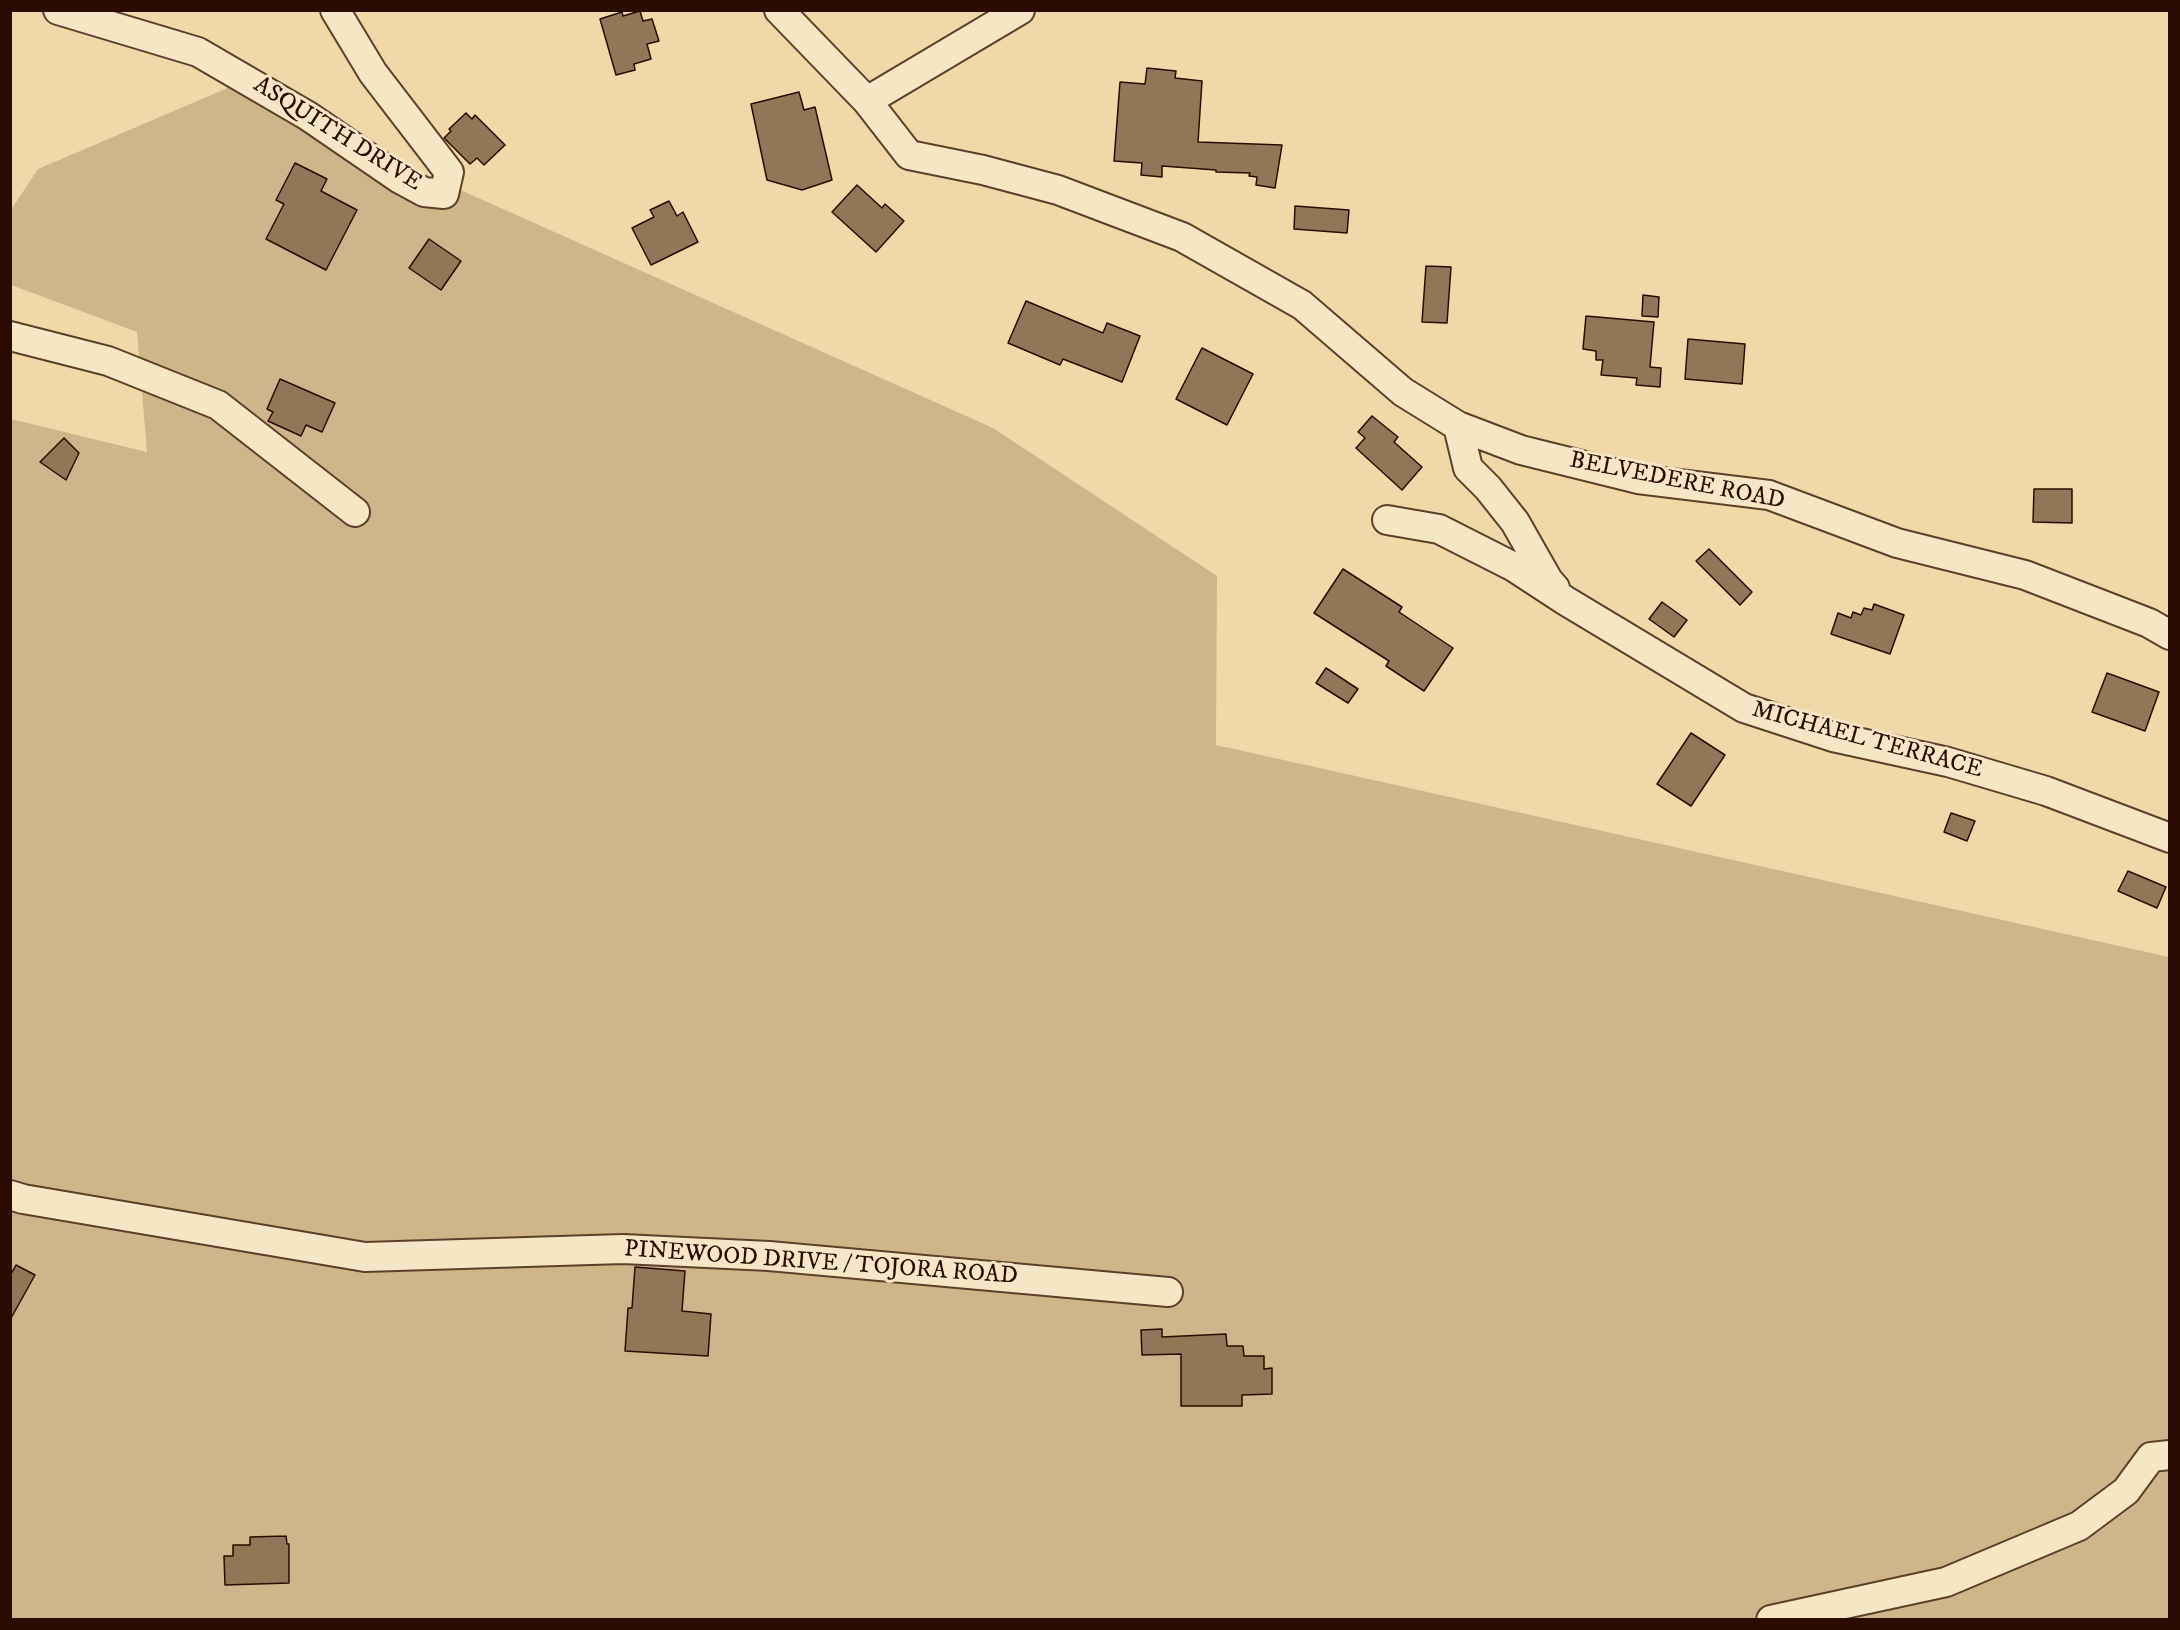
<!DOCTYPE html>
<style>
body{margin:0}
#map{position:relative;width:2180px;height:1630px;overflow:hidden;background:#efd9a7;font-family:"IM FELL DW Pica",serif}
canvas{display:block}
.frame{position:absolute;inset:0;border:12px solid #2a0d00;pointer-events:none}
</style>
<div id="map">
<canvas width="2180" height="1630"></canvas>
<div class="frame"></div>
</div>
<script>
const ctx = document.querySelector('canvas').getContext('2d');
ctx.lineJoin = 'round';
function fillPath(path, color) {
  ctx.fillStyle = color;
  ctx.fill(path, 'evenodd');
}
function poly(rows) {
  const path = new Path2D();
  for (const r of rows) {
    path.moveTo(r[0], r[1]);
    for (let i = 2; i < r.length; i += 2) path.lineTo(r[i], r[i + 1]);
  }
  return path;
}
function strokePath(path, color, width, dash) {
  ctx.strokeStyle = color;
  ctx.lineWidth = width;
  ctx.lineCap = dash ? 'butt' : 'round';
  ctx.setLineDash(dash || []);
  ctx.stroke(path);
}
function label(font, color, halo, rows, align = 'center') {
  ctx.font = font + ' "IM FELL DW Pica",serif';
  ctx.lineWidth = 6;
  ctx.setLineDash([]);
  ctx.textBaseline = 'middle';
  ctx.strokeStyle = halo;
  ctx.fillStyle = color;
  for (const [text, x, y, turn = 0] of rows) {
    ctx.save();
    ctx.translate(x, y);
    ctx.rotate((+turn || 0) * Math.PI / 180);
    ctx.textAlign = isNaN(turn) ? turn : align;
    if (halo) ctx.strokeText(text, 0, 0);
    ctx.fillText(text, 0, 0);
    ctx.restore();
  }
}
fillPath(poly([
 [230,87,993,428,1217,576,1216,745,2169,957,2169,1619,11,1620,11,419,147,452,137,332,11,285,11,210,38,169]
]), '#ceb68b');
const building = poly([
 [640,11,643,21,652,19,659,41,647,44,651,59,634,64,635,70,616,75,600,19,622,12,623,16,640,11],
 [1147,68,1176,71,1175,78,1202,81,1198,142,1282,145,1275,188,1256,185,1257,177,1249,176,1250,173,1216,172,1216,170,1162,166,1162,177,1141,175,1142,163,1114,161,1120,82,1145,84,1147,68],
 [799,92,804,110,815,107,832,180,802,190,767,180,751,104,799,92],
 [466,113,472,119,475,115,505,145,484,165,477,158,470,164,444,138,451,131,449,129,466,113],
 [295,163,327,179,321,191,357,210,326,270,266,239,284,204,276,200,295,163],
 [857,185,882,208,885,204,904,221,876,252,832,212,857,185],
 [669,201,677,216,683,212,698,242,651,265,632,228,654,217,650,210,669,201],
 [1295,206,1349,210,1347,233,1294,229,1295,206],
 [429,239,461,261,441,290,409,268,429,239],
 [1426,266,1451,267,1447,323,1422,322,1426,266],
 [1643,295,1659,297,1658,317,1642,316,1643,295],
 [1026,301,1103,333,1107,323,1140,336,1122,382,1063,359,1060,365,1008,343,1026,301],
 [1586,316,1654,322,1650,367,1661,368,1660,387,1636,385,1637,378,1601,375,1603,360,1596,360,1596,351,1583,349,1586,316],
 [1688,339,1745,344,1742,384,1685,379,1688,339],
 [1202,348,1253,374,1227,425,1176,399,1202,348],
 [280,379,335,403,322,432,306,425,301,436,268,421,273,412,267,409,280,379],
 [1372,416,1398,437,1394,442,1422,467,1402,490,1356,448,1365,438,1358,432,1372,416],
 [64,438,79,453,66,480,40,462,64,438],
 [2034,489,2072,489,2072,523,2033,522,2034,489],
 [1709,549,1752,592,1740,605,1696,561,1709,549],
 [1343,569,1402,607,1399,612,1453,648,1424,691,1386,666,1389,661,1314,613,1343,569],
 [1662,602,1687,620,1674,637,1649,619,1662,602],
 [1874,604,1904,615,1890,654,1831,634,1838,613,1851,618,1853,612,1861,615,1864,608,1872,610,1874,604],
 [1326,668,1358,689,1348,703,1316,683,1326,668],
 [2107,673,2159,692,2145,731,2092,712,2107,673],
 [1691,733,1725,755,1691,806,1657,784,1691,733],
 [1951,813,1975,821,1967,841,1944,832,1951,813],
 [2128,871,2166,887,2157,908,2118,891,2128,871],
 [16,1265,35,1275,10,1320,10,1276,16,1265],
 [635,1267,685,1271,682,1311,711,1314,708,1356,625,1351,628,1308,632,1308,635,1267],
 [1162,1329,1162,1337,1226,1334,1227,1346,1243,1346,1244,1356,1264,1356,1264,1369,1272,1368,1272,1394,1242,1395,1242,1406,1181,1406,1181,1354,1142,1355,1141,1330,1162,1329],
 [286,1536,287,1544,289,1544,289,1583,225,1585,224,1556,233,1556,233,1545,250,1545,250,1537,286,1536]
]);
fillPath(building, '#907757');
strokePath(building, '#2a0d00', 1.5);
const minor = poly([
 [58,10,198,52,308,116,400,179,424,192,444,194,449,172,373,73,335,10],
 [779,10,867,101,909,155,983,170,1058,190,1182,237,1302,305,1403,392,1458,426,1521,450,1638,479,1769,495,1897,543,2025,575,2149,623,2170,635],
 [867,101,1020,10],
 [10,336,108,361,218,405,355,512],
 [1458,426,1468,468,1488,488,1515,522,1548,580,1555,588],
 [1387,520,1439,529,1514,567,1566,601,1744,708,1833,737,1948,762,2046,791,2170,838],
 [10,1195,23,1199,365,1257,623,1249,769,1256,1168,1292],
 [1771,1620,1946,1582,2079,1526,2126,1491,2151,1457,2170,1455]
]);
strokePath(minor, '#5b402a', 32);
strokePath(minor, '#f5e6c6', 28);
label('24px', '#2a0d00', '#f5e6c6', [
 ["ASQUITH DRIVE",337,135,32],
 ["BELVEDERE ROAD",1677,482,11],
 ["MICHAEL TERRACE",1867,741,15],
 ["PINEWOOD DRIVE / TOJORA ROAD",821,1264,4]
]);
</script>
